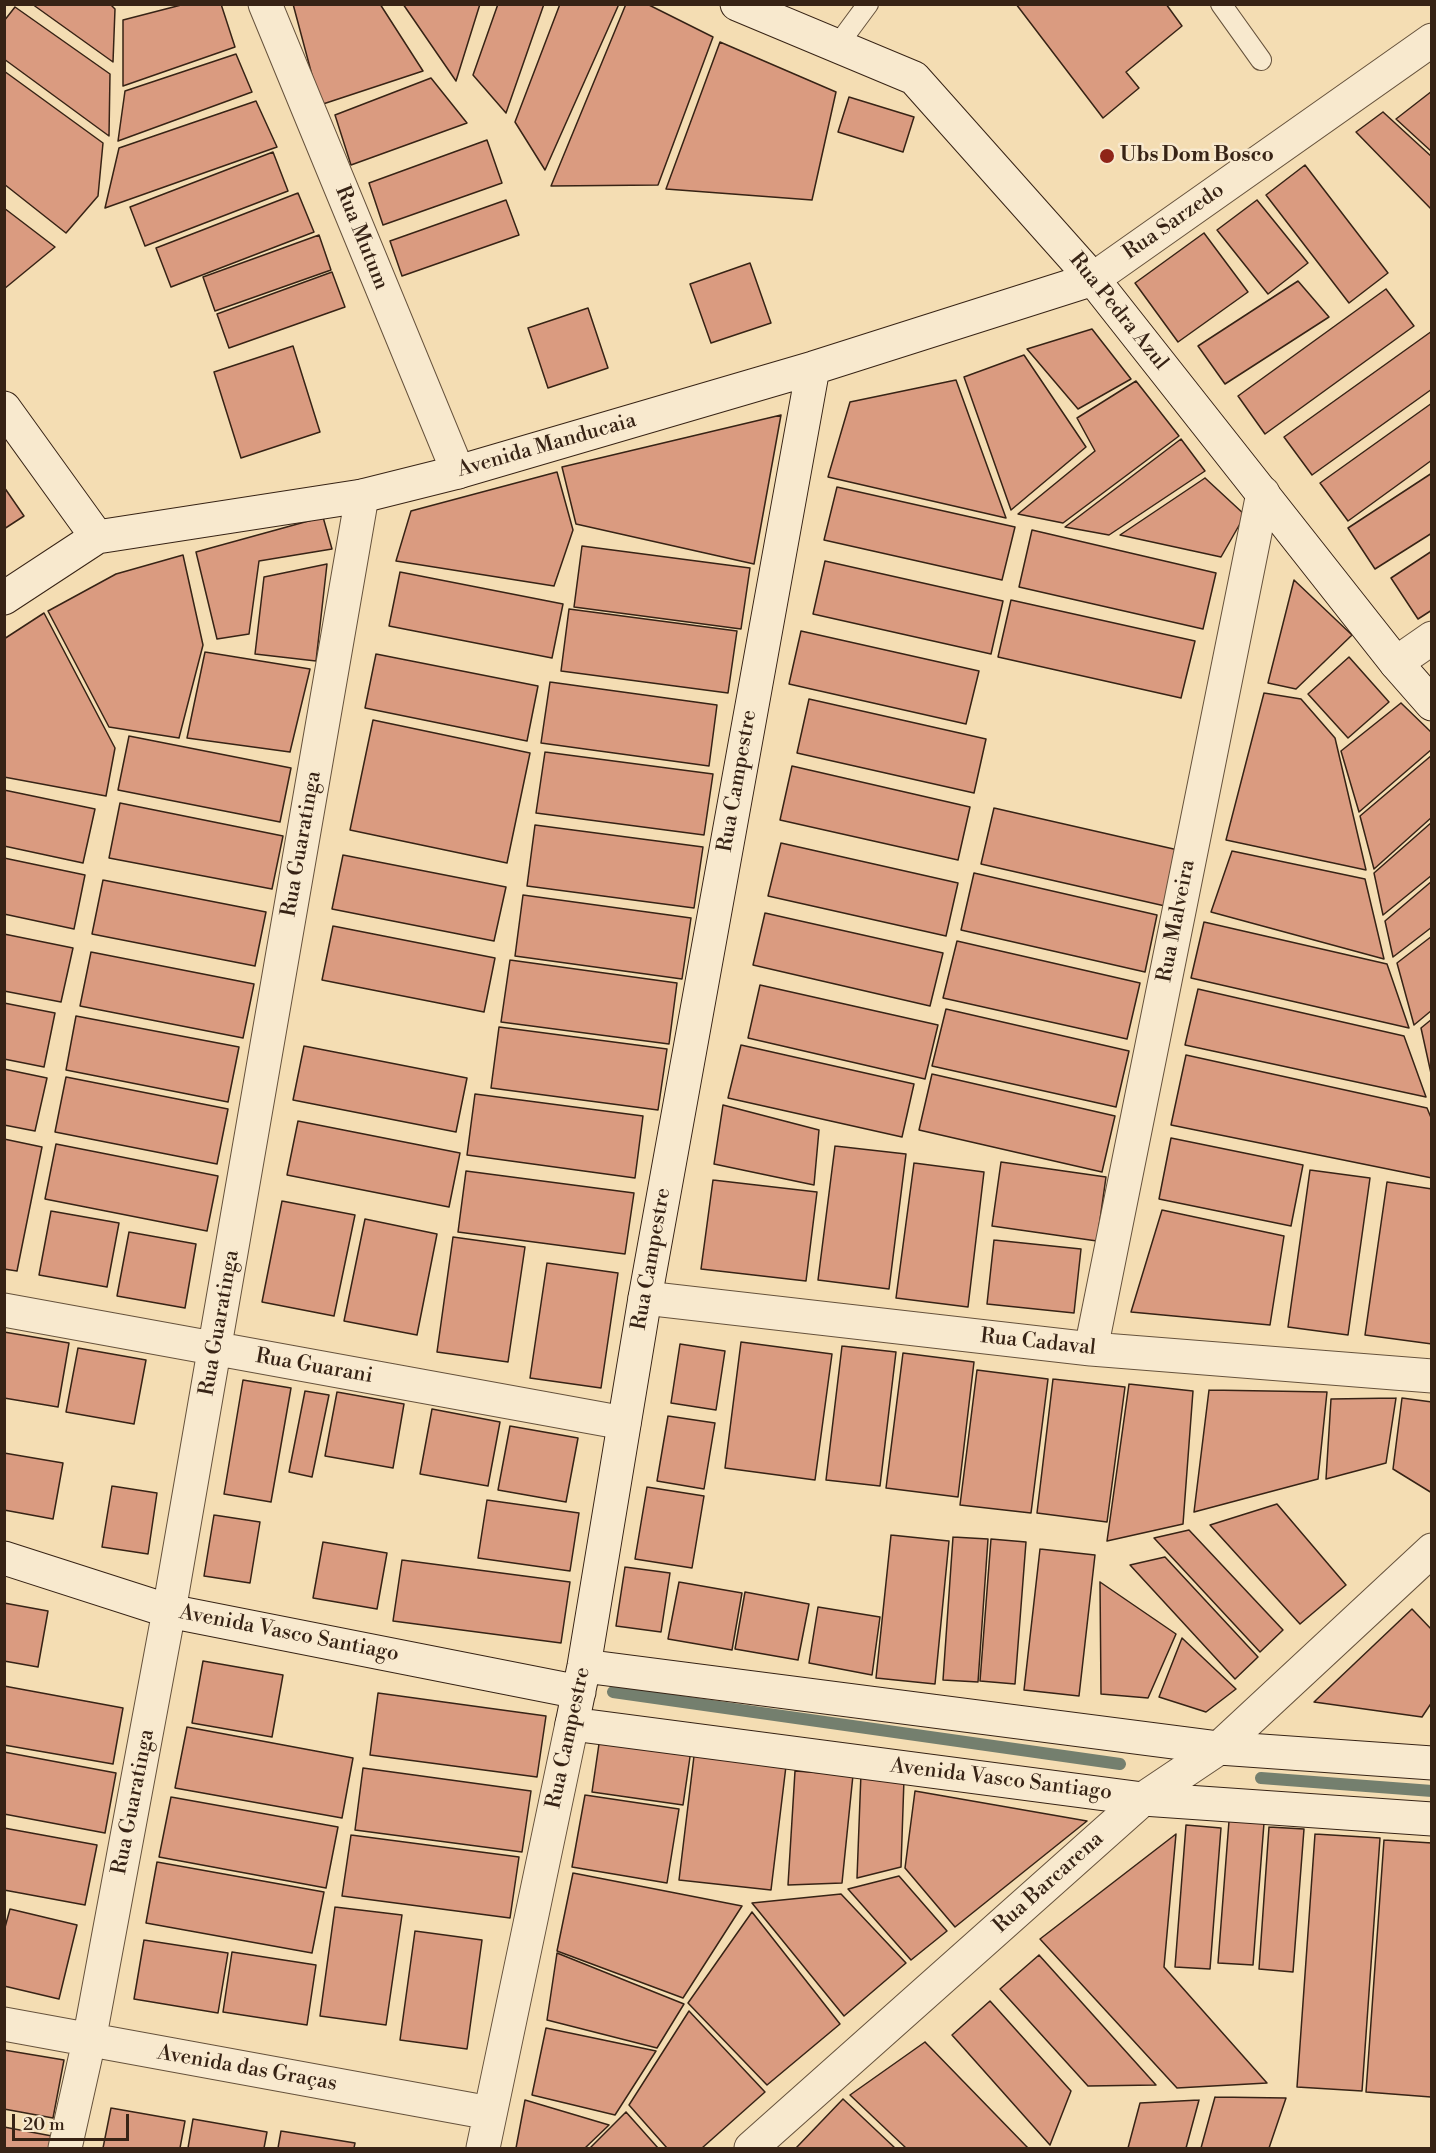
<!DOCTYPE html>
<meta charset="utf-8">
<style>
body{margin:0}
#map{position:relative;width:1436px;height:2153px;overflow:hidden;background:#f4ddb3;font-family:"Libre Bodoni",serif}
canvas{display:block}
.frame{position:absolute;inset:0;border:6px solid #372315;pointer-events:none}
.scale{position:absolute;left:12px;top:2114px;width:117px;height:27px;box-sizing:border-box;border:3px solid #372315;border-top:0;padding-left:8px;font-size:18px;line-height:21px;white-space:nowrap;color:#372315;-webkit-text-stroke:4px #f8e9ce;paint-order:stroke}
</style>
<div id="map">
<canvas width="1436" height="2153"></canvas>
<div class="frame"></div>
<div class="scale">20 m</div>
</div>
<script>
const ctx = document.querySelector('canvas').getContext('2d');
ctx.lineJoin = 'round';
function poly(rows) {
  const path = new Path2D();
  for (const r of rows) {
    path.moveTo(r[0], r[1]);
    for (let i = 2; i < r.length; i += 2) path.lineTo(r[i], r[i + 1]);
  }
  return path;
}
function strokePath(path, color, width, dash) {
  ctx.strokeStyle = color;
  ctx.lineWidth = width;
  ctx.lineCap = dash ? 'butt' : 'round';
  ctx.setLineDash(dash || []);
  ctx.stroke(path);
}
function fillPath(path, color) {
  ctx.fillStyle = color;
  ctx.fill(path, 'evenodd');
}
function label(font, color, halo, rows, align = 'center') {
  ctx.font = font + ' "Libre Bodoni",serif';
  ctx.lineWidth = 5;
  ctx.setLineDash([]);
  ctx.textBaseline = 'middle';
  ctx.strokeStyle = halo;
  ctx.fillStyle = color;
  for (const [text, x, y, turn = 0] of rows) {
    ctx.save();
    ctx.translate(x, y);
    ctx.rotate((+turn || 0) * Math.PI / 180);
    ctx.textAlign = isNaN(turn) ? turn : align;
    if (halo) ctx.strokeText(text, 0, 0);
    ctx.fillText(text, 0, 0);
    ctx.restore();
  }
}
strokePath(poly([
 [613,1692,1120,1764],
 [1261,1778,1432,1791]
]), '#747f6e', 12);
const building = poly([
 [32,4,110,4,115,9,113,62,32,4],
 [185,4,221,4,235,47,123,86,123,20,185,4],
 [293,4,380,4,423,71,320,105,293,4],
 [403,4,480,4,456,81,403,4],
 [498,4,544,4,506,113,473,75,498,4],
 [560,4,619,4,545,170,515,122,560,4],
 [626,4,647,4,713,37,658,185,551,186,626,4],
 [1016,4,1166,4,1182,26,1126,72,1139,88,1103,118,1016,4],
 [15,7,110,74,109,136,4,59,4,21,15,7],
 [720,42,836,92,812,200,666,189,720,42],
 [236,54,252,92,118,141,125,91,236,54],
 [4,71,103,143,98,196,66,233,4,184,4,71],
 [431,78,467,123,351,165,335,115,431,78],
 [1432,91,1432,152,1396,119,1432,91],
 [849,97,914,117,903,152,838,132,849,97],
 [256,101,277,147,105,208,119,148,256,101],
 [1383,112,1432,157,1432,210,1356,132,1383,112],
 [487,140,502,183,383,225,369,183,487,140],
 [273,152,288,191,145,246,130,207,273,152],
 [1305,165,1388,273,1349,303,1266,195,1305,165],
 [298,193,314,232,171,287,156,248,298,193],
 [506,200,519,235,402,276,390,241,506,200],
 [1257,200,1308,263,1268,294,1217,230,1257,200],
 [4,208,55,247,4,289,4,208],
 [1204,233,1248,292,1178,342,1135,283,1204,233],
 [319,235,331,270,215,311,203,277,319,235],
 [750,263,771,323,711,343,690,284,750,263],
 [332,272,345,307,229,348,217,314,332,272],
 [1298,281,1329,317,1225,384,1198,346,1298,281],
 [1386,289,1414,326,1265,434,1238,396,1386,289],
 [588,308,608,368,548,388,528,328,588,308],
 [1092,329,1131,379,1078,409,1027,349,1092,329],
 [1432,331,1432,389,1312,475,1284,437,1432,331],
 [293,346,320,432,241,458,214,372,293,346],
 [1024,355,1086,447,1011,510,964,377,1024,355],
 [956,380,1006,518,828,477,850,402,956,380],
 [1136,381,1179,436,1063,523,1018,514,1095,451,1077,418,1136,381],
 [1432,403,1432,460,1348,521,1320,483,1432,403],
 [781,415,754,564,576,524,562,467,781,415],
 [1181,439,1205,471,1109,535,1065,527,1181,439],
 [557,472,573,530,554,586,396,561,411,511,557,472],
 [1432,473,1432,533,1375,569,1348,528,1432,473],
 [1205,478,1245,515,1221,557,1120,535,1205,478],
 [4,487,24,516,4,529,4,487],
 [837,487,1015,527,1002,580,824,540,837,487],
 [323,517,332,549,259,561,249,634,217,639,196,552,323,517],
 [1032,530,1216,573,1203,629,1019,587,1032,530],
 [582,546,750,568,741,629,574,607,582,546],
 [1432,551,1432,610,1418,619,1391,578,1432,551],
 [183,555,203,645,179,738,109,727,48,611,116,574,183,555],
 [825,561,1003,601,991,654,813,614,825,561],
 [327,564,316,661,255,654,264,577,327,564],
 [400,572,563,604,552,658,389,626,400,572],
 [1294,580,1352,635,1296,689,1268,683,1294,580],
 [1011,600,1195,641,1181,698,998,657,1011,600],
 [569,609,737,631,728,693,561,671,569,609],
 [44,613,115,748,106,796,4,777,4,639,44,613],
 [801,631,979,671,966,724,789,684,801,631],
 [205,652,310,669,290,752,187,738,205,652],
 [376,654,538,686,527,741,365,708,376,654],
 [1349,657,1389,702,1348,738,1308,694,1349,657],
 [550,682,717,705,709,766,541,743,550,682],
 [1264,693,1301,699,1335,738,1366,870,1226,840,1264,693],
 [809,699,986,739,974,793,797,753,809,699],
 [1401,703,1432,733,1432,749,1359,812,1341,751,1401,703],
 [373,720,530,753,507,863,350,830,373,720],
 [129,736,291,768,280,822,118,790,129,736],
 [545,752,713,774,704,835,536,813,545,752],
 [1432,755,1432,817,1374,869,1360,816,1432,755],
 [792,766,970,807,958,860,780,820,792,766],
 [4,790,95,809,83,863,4,846,4,790],
 [120,803,283,836,272,889,109,858,120,803],
 [994,808,1178,850,1165,906,981,864,994,808],
 [1432,822,1432,875,1383,915,1374,873,1432,822],
 [535,825,703,847,694,908,527,886,535,825],
 [781,843,958,883,946,936,768,896,781,843],
 [1232,851,1365,879,1384,959,1211,912,1232,851],
 [343,855,506,887,494,941,332,909,343,855],
 [4,858,85,875,74,929,4,914,4,858],
 [974,873,1157,915,1145,972,961,930,974,873],
 [103,880,266,912,255,966,92,934,103,880],
 [1432,881,1432,927,1393,957,1385,921,1432,881],
 [523,895,691,918,682,979,515,956,523,895],
 [765,913,943,953,930,1006,753,965,765,913],
 [1204,922,1387,964,1409,1028,1191,978,1204,922],
 [333,926,495,958,484,1012,322,980,333,926],
 [4,934,73,948,61,1002,4,991,4,934],
 [1432,936,1432,1010,1414,1025,1397,963,1432,936],
 [957,941,1140,983,1127,1039,943,998,957,941],
 [91,952,254,984,243,1038,80,1006,91,952],
 [510,960,677,983,669,1044,501,1022,510,960],
 [760,985,938,1025,925,1079,748,1038,760,985],
 [1198,989,1404,1036,1426,1097,1185,1045,1198,989],
 [4,1003,55,1013,44,1067,4,1059,4,1003],
 [946,1009,1129,1051,1116,1107,932,1066,946,1009],
 [76,1016,239,1047,228,1102,66,1070,76,1016],
 [1432,1019,1432,1078,1421,1028,1432,1019],
 [499,1027,667,1049,658,1110,491,1088,499,1027],
 [741,1045,914,1084,902,1137,728,1098,741,1045],
 [304,1046,467,1078,456,1132,293,1100,304,1046],
 [1186,1055,1427,1108,1432,1120,1432,1178,1171,1125,1186,1055],
 [4,1069,47,1078,35,1131,4,1125,4,1069],
 [932,1074,1115,1116,1102,1172,919,1130,932,1074],
 [66,1077,228,1109,217,1164,55,1132,66,1077],
 [475,1094,643,1116,635,1178,467,1155,475,1094],
 [723,1105,819,1130,814,1185,714,1164,723,1105],
 [298,1121,460,1153,449,1207,287,1175,298,1121],
 [1171,1138,1303,1165,1291,1226,1159,1199,1171,1138],
 [4,1139,42,1147,17,1271,4,1269,4,1139],
 [56,1144,218,1176,207,1231,45,1199,56,1144],
 [835,1146,906,1154,889,1289,818,1280,835,1146],
 [1001,1162,1106,1177,1097,1241,992,1226,1001,1162],
 [914,1163,984,1172,968,1307,896,1298,914,1163],
 [1310,1170,1370,1178,1348,1335,1288,1327,1310,1170],
 [466,1171,634,1193,625,1254,458,1232,466,1171],
 [713,1180,817,1192,806,1281,701,1269,713,1180],
 [1387,1182,1432,1189,1432,1344,1365,1335,1387,1182],
 [282,1201,355,1215,334,1316,262,1302,282,1201],
 [1162,1210,1284,1236,1270,1325,1131,1312,1162,1210],
 [51,1211,119,1223,107,1287,39,1275,51,1211],
 [365,1219,437,1234,417,1335,344,1321,365,1219],
 [129,1232,196,1244,185,1308,117,1296,129,1232],
 [453,1237,525,1247,508,1362,437,1352,453,1237],
 [994,1240,1081,1249,1074,1313,987,1304,994,1240],
 [547,1263,618,1273,601,1388,530,1378,547,1263],
 [4,1332,69,1343,58,1407,4,1398,4,1332],
 [741,1342,832,1354,815,1480,725,1468,741,1342],
 [680,1344,725,1351,716,1410,671,1403,680,1344],
 [842,1346,896,1352,880,1486,826,1480,842,1346],
 [78,1348,146,1360,134,1424,66,1412,78,1348],
 [903,1353,974,1362,958,1497,886,1488,903,1353],
 [977,1370,1048,1379,1031,1513,960,1505,977,1370],
 [1053,1379,1125,1387,1107,1522,1037,1513,1053,1379],
 [243,1380,291,1388,271,1502,224,1494,243,1380],
 [1129,1384,1193,1391,1183,1524,1107,1541,1129,1384],
 [1209,1390,1327,1392,1318,1479,1194,1512,1209,1390],
 [305,1391,329,1395,312,1477,289,1472,305,1391],
 [337,1392,404,1404,393,1468,325,1456,337,1392],
 [1396,1398,1386,1463,1326,1479,1331,1399,1396,1398],
 [1402,1398,1432,1402,1432,1493,1393,1469,1402,1398],
 [432,1409,500,1422,488,1486,420,1474,432,1409],
 [668,1416,715,1423,704,1489,657,1481,668,1416],
 [510,1426,578,1438,566,1502,498,1490,510,1426],
 [4,1453,63,1463,53,1519,4,1510,4,1453],
 [112,1486,157,1493,148,1554,102,1547,112,1486],
 [647,1487,704,1496,692,1568,635,1559,647,1487],
 [487,1500,579,1513,570,1571,478,1558,487,1500],
 [1277,1504,1346,1585,1300,1624,1210,1525,1277,1504],
 [214,1515,260,1522,250,1583,204,1576,214,1515],
 [1189,1530,1283,1630,1260,1652,1154,1538,1189,1530],
 [891,1535,949,1541,935,1684,876,1678,891,1535],
 [953,1537,988,1539,978,1682,943,1680,953,1537],
 [991,1539,1026,1542,1015,1684,980,1681,991,1539],
 [323,1542,387,1553,377,1609,313,1598,323,1542],
 [1040,1549,1095,1555,1079,1696,1024,1690,1040,1549],
 [1165,1557,1258,1657,1235,1679,1130,1565,1165,1557],
 [402,1560,570,1582,561,1643,393,1621,402,1560],
 [625,1567,670,1573,661,1632,616,1626,625,1567],
 [679,1582,742,1593,732,1650,668,1639,679,1582],
 [1100,1582,1176,1634,1148,1698,1101,1694,1100,1582],
 [745,1592,809,1604,798,1660,735,1649,745,1592],
 [4,1603,48,1611,38,1667,4,1661,4,1603],
 [818,1607,880,1617,872,1675,809,1663,818,1607],
 [1412,1609,1432,1630,1432,1702,1422,1717,1314,1702,1412,1609],
 [1182,1638,1236,1689,1206,1712,1159,1697,1182,1638],
 [203,1661,283,1675,272,1737,192,1723,203,1661],
 [4,1686,123,1708,113,1764,4,1745,4,1686],
 [378,1693,546,1716,537,1777,370,1755,378,1693],
 [187,1727,353,1758,342,1818,175,1788,187,1727],
 [600,1737,691,1750,683,1805,592,1792,600,1737],
 [4,1752,116,1773,105,1833,4,1814,4,1752],
 [694,1756,786,1766,771,1890,679,1880,694,1756],
 [363,1768,531,1791,522,1852,355,1830,363,1768],
 [795,1771,853,1775,842,1883,788,1885,795,1771],
 [861,1773,904,1779,901,1867,857,1878,861,1773],
 [915,1791,1087,1821,955,1927,905,1868,915,1791],
 [585,1795,679,1809,667,1883,572,1867,585,1795],
 [171,1797,338,1827,326,1888,159,1857,171,1797],
 [1229,1821,1264,1823,1253,1965,1218,1963,1229,1821],
 [1186,1825,1221,1828,1210,1969,1175,1967,1186,1825],
 [1269,1827,1304,1829,1293,1972,1259,1969,1269,1827],
 [4,1828,97,1845,85,1905,4,1890,4,1828],
 [1176,1834,1164,1967,1267,2083,1177,2088,1040,1939,1176,1834],
 [1315,1834,1380,1838,1362,2091,1297,2087,1315,1834],
 [351,1835,519,1857,510,1918,342,1896,351,1835],
 [1384,1840,1432,1843,1431,2097,1366,2092,1384,1840],
 [157,1862,324,1892,312,1953,146,1923,157,1862],
 [573,1873,742,1906,683,1998,557,1951,573,1873],
 [899,1876,947,1931,911,1960,848,1889,899,1876],
 [841,1894,906,1963,844,2016,752,1903,841,1894],
 [335,1907,402,1915,386,2025,320,2016,335,1907],
 [10,1909,77,1925,59,1999,4,1986,4,1931,10,1909],
 [752,1912,840,2024,767,2085,688,2003,752,1912],
 [415,1931,482,1940,467,2049,400,2040,415,1931],
 [144,1940,228,1953,218,2013,134,1999,144,1940],
 [232,1952,316,1965,307,2025,223,2012,232,1952],
 [557,1953,684,2004,657,2048,547,2020,557,1953],
 [1039,1955,1156,2085,1088,2086,1000,1989,1039,1955],
 [990,2001,1071,2091,1050,2145,952,2035,990,2001],
 [689,2011,765,2092,702,2148,667,2148,629,2105,689,2011],
 [546,2028,656,2051,615,2115,532,2095,546,2028],
 [925,2042,1028,2148,906,2148,850,2095,925,2042],
 [4,2050,64,2060,53,2118,4,2109,4,2050],
 [1215,2097,1286,2098,1269,2148,1201,2148,1215,2097],
 [843,2099,895,2148,796,2148,843,2099],
 [525,2100,609,2125,585,2148,516,2148,525,2100],
 [1199,2100,1186,2148,1128,2148,1140,2103,1199,2100],
 [111,2108,185,2121,180,2148,103,2148,111,2108],
 [626,2112,658,2148,590,2148,626,2112],
 [193,2119,267,2132,264,2148,188,2148,193,2119],
 [4,2127,52,2136,50,2148,4,2148,4,2127],
 [281,2131,355,2143,354,2148,278,2148,281,2131]
]);
fillPath(building, '#da9b80');
strokePath(building, '#372315', 1.5);
const lane = poly([
 [1221,4,1261,60],
 [837,46,868,4]
]);
const street = poly([
 [265,4,458,472],
 [1093,279,1432,40],
 [1396,663,1432,638],
 [645,1298,1091,1349,1432,1376],
 [4,1310,624,1423],
 [1091,1349,1263,493],
 [4,2024,490,2113],
 [65,2148,89,2041,169,1611,362,496],
 [483,2148,572,1724],
 [751,2148,1143,1799,1219,1748,1432,1550]
]);
const secondary = poly([
 [737,4,914,78,1093,279,1396,663,1432,704],
 [813,368,645,1298,584,1666,572,1724,1143,1799,1432,1819],
 [4,408,97,537],
 [4,598,97,537,362,496,458,472,813,368,1093,279],
 [4,1558,169,1611,579,1692],
 [584,1666,1219,1748,1432,1763]
]);
strokePath(lane, '#66523c', 22);
strokePath(street, '#66523c', 35);
strokePath(secondary, '#372315', 35);
strokePath(lane, '#f8e9ce', 20);
strokePath(street, '#f8e9ce', 33);
strokePath(secondary, '#f8e9ce', 33);
for (const [x, y, r, color] of [
 [1107,156,8,"#8f2418"]
]) {
  const dot = new Path2D();
  dot.arc(x, y, r, 0, 2 * Math.PI);
  ctx.fillStyle = color;
  ctx.fill(dot);
  strokePath(dot, '#f8e9ce', 2);
}
label('bold 21px', '#372315', '#f8e9ce', [
 ["Ubs Dom Bosco",1120,156]
], 'left');
label('21px', '#372315', '#f8e9ce', [
 ["Rua Sarzedo",1174,222,-35],
 ["Rua Mutum",361,238,68],
 ["Rua Pedra Azul",1118,312,51],
 ["Avenida Manducaia",547,446,-16],
 ["Rua Campestre",738,781,-80],
 ["Rua Guaratinga",302,844,-80],
 ["Rua Malveira",1177,921,-79],
 ["Rua Campestre",652,1259,-80],
 ["Rua Guaratinga",220,1323,-80],
 ["Rua Cadaval",1038,1343,6],
 ["Rua Guarani",314,1367,10],
 ["Avenida Vasco Santiago",289,1634,11],
 ["Rua Campestre",569,1738,-78],
 ["Avenida Vasco Santiago",1001,1780,7],
 ["Rua Guaratinga",134,1802,-79],
 ["Rua Barcarena",1049,1883,-42],
 ["Avenida das Graças",247,2069,10]
]);
</script>
